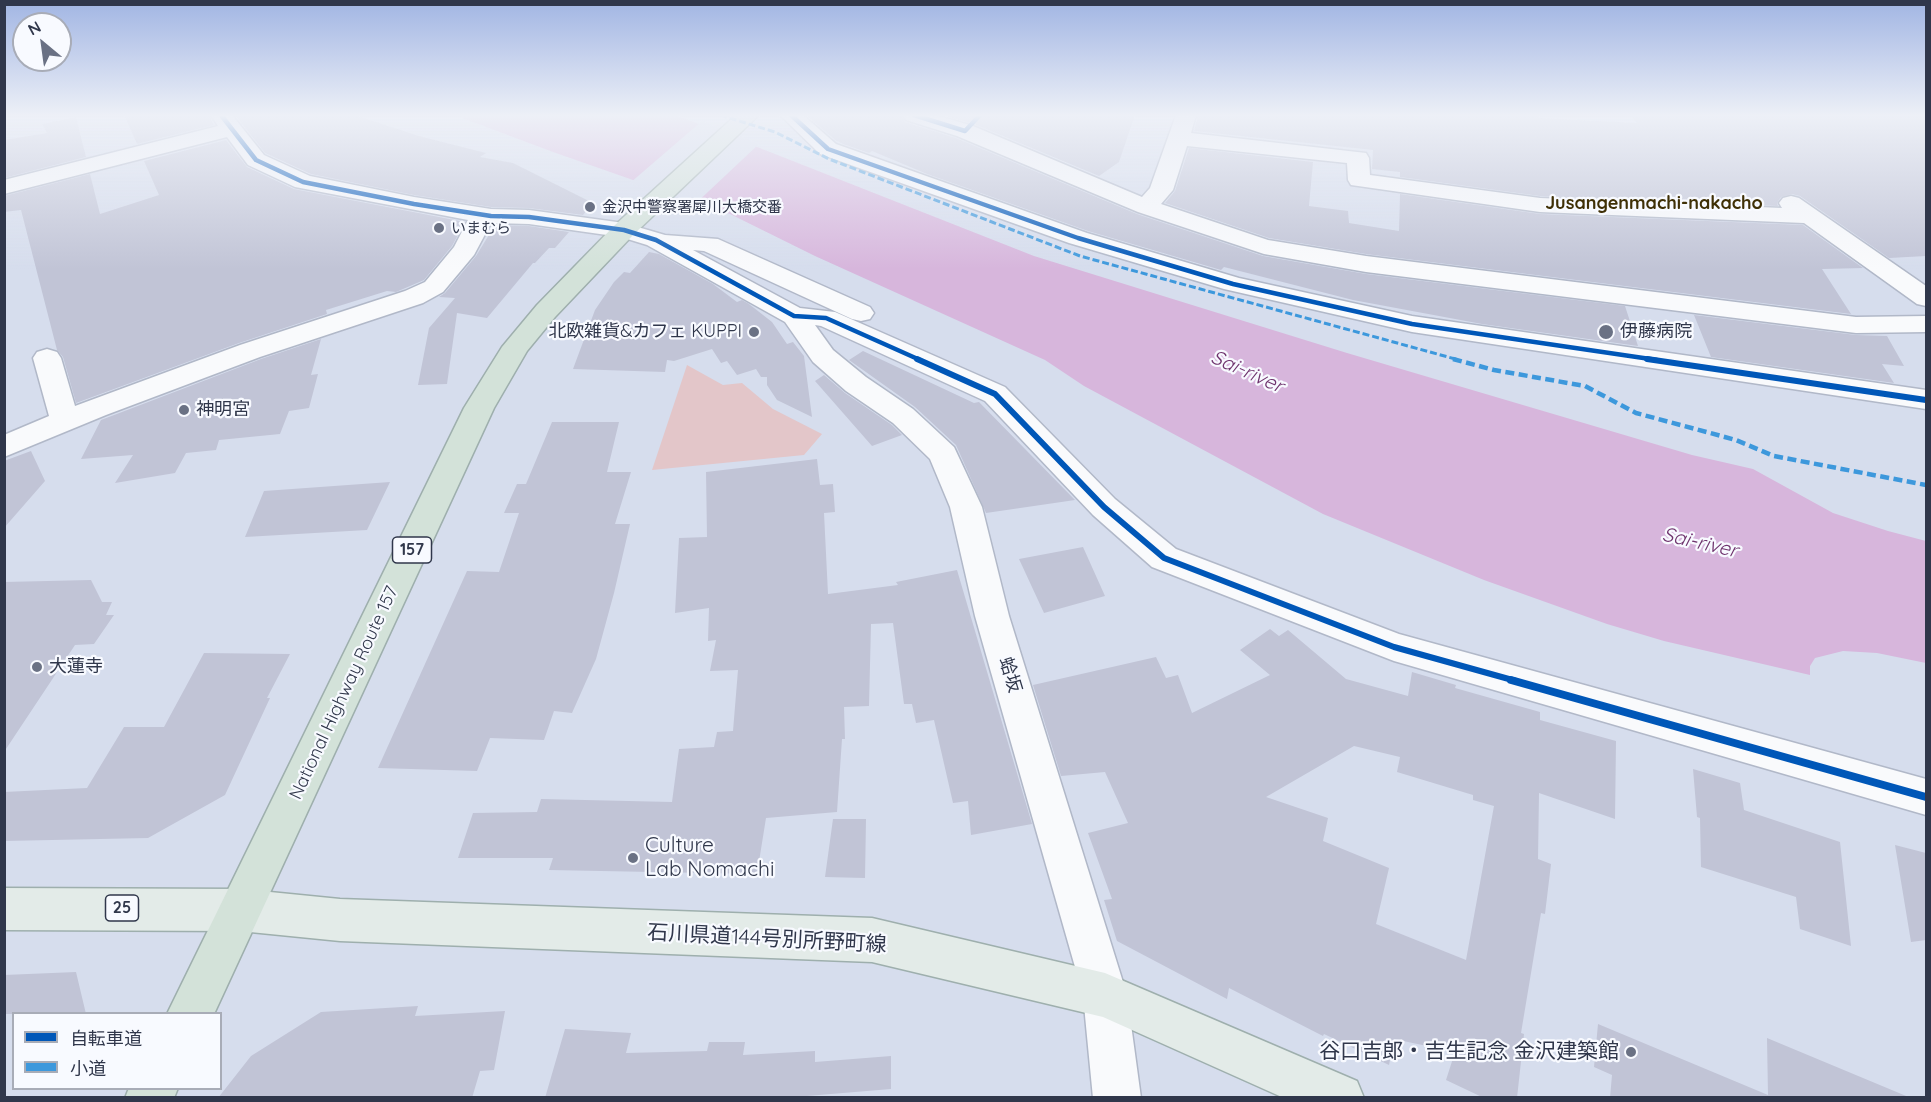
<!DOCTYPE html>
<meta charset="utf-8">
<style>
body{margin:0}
#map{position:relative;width:1931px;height:1102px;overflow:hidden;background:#d6dded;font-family:Quicksand,"Noto Sans JP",sans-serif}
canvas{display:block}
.frame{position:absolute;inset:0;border:6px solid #30374b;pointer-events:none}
.legend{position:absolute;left:12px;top:1012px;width:210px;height:78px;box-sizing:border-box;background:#f8faff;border:2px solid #a8acb7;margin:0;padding:8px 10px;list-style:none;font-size:18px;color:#30374b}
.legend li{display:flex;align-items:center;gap:12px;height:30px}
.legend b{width:30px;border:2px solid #a8acb7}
.north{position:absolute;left:12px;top:12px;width:60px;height:60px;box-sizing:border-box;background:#f8faff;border:2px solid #a8acb7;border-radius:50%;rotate:331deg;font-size:16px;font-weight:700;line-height:24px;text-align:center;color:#30374b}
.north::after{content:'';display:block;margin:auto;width:21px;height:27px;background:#6a7184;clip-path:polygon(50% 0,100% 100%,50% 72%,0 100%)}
</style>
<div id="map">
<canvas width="1931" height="1102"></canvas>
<div class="frame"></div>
<ul class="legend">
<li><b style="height:8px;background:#0057b8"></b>自転車道</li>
<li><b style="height:8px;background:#3d98dc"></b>小道</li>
</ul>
<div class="north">N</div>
</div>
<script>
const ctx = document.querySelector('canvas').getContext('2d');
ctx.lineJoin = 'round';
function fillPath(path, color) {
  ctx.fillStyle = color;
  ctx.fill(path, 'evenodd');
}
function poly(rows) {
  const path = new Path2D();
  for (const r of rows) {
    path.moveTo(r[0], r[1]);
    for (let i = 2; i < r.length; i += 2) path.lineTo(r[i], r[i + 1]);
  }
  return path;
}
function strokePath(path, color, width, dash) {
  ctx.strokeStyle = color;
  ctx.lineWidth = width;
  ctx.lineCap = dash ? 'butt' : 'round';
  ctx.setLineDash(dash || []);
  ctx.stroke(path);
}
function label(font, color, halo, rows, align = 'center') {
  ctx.font = font + ' Quicksand,"Noto Sans JP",sans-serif';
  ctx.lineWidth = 4.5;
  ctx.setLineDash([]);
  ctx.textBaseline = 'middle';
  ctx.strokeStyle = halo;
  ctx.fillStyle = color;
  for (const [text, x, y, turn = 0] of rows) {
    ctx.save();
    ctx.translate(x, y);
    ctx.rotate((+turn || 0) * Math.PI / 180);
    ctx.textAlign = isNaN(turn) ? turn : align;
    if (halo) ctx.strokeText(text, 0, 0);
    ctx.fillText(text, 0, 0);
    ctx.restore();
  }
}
fillPath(poly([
 [687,365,723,385,742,383,773,409,822,434,804,455,652,470]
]), '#e3c6c9');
fillPath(poly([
 [454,115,676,115,1034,256,1347,353,1692,455,1753,469,1833,513,1888,531,1926,541,1926,663,1877,653,1843,651,1815,658,1810,666,1810,675,1664,641,1607,624,1484,580,1323,514,1084,386,1045,360,815,256,730,214,553,152]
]), '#d7b6dc');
fillPath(poly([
 [702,121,759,144,693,206,630,183]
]), '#d6dded');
fillPath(poly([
 [124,115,209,115,214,125,137,144],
 [235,115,355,115,419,136,486,153,480,157,513,163,593,203,583,215,529,208,491,207,414,195,311,174,265,153],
 [806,115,901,115,905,122,956,138,1137,214,1263,256,1366,274,1625,306,1638,346,1482,324,1353,300,1224,267,1221,270,1088,231,927,174,872,151,869,153,843,144,835,140],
 [942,115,1135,115,1119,162,1099,176,974,124],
 [1198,115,1539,115,1540,118,1637,123,1630,115,1926,115,1926,256,1889,258,1800,196,1792,194,1781,197,1777,203,1778,206,1540,196,1400,177,1400,172,1372,169,1373,150,1194,131],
 [76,117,86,157,4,178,4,140,47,133,42,124],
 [226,140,247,167,294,189,465,222,452,246,424,280,396,292,387,291,326,310,327,314,239,343,76,403,63,357,57,350,21,210,4,212,4,196,90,174,100,214,159,195,144,161],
 [1189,148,1313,162,1309,206,1348,211,1349,223,1399,231,1400,194,1540,214,1803,225,1863,268,1822,269,1851,314,1366,254,1269,238,1165,203,1175,191],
 [495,225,529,226,569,232,555,248,549,248,535,263,533,263,487,318,457,313,447,384,418,385,429,328,455,298,439,297,445,293,476,256],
 [649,252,659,254,713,284,737,302,742,300,749,304,772,322,787,344,793,342,804,356,812,417,777,400,767,385,767,377,761,377,756,369,737,375,727,361,721,363,712,349,674,361,667,360,665,372,573,369,595,310,614,282,624,272,630,273],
 [1694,315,1856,335,1887,336,1904,366,1882,364,1894,383,1711,357],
 [321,339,311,375,318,374,309,408,289,411,280,434,219,440,216,450,186,453,175,473,115,483,133,455,81,459,101,420,261,359],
 [863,351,974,403,979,402,1075,500,986,513,956,445,915,407,849,360],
 [824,375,845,393,892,425,902,435,872,446,815,381],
 [552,422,619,422,607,472,631,472,615,524,630,524,614,593,596,659,572,713,554,711,544,740,490,738,477,771,378,768,467,571,499,572,519,513,504,513,517,484,526,484],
 [31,451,45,481,4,528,4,461],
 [817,459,820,485,833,484,835,512,824,513,828,594,898,585,896,582,957,570,1032,824,971,835,968,801,953,803,934,720,916,723,912,704,904,704,893,623,871,624,869,706,844,707,845,739,842,739,837,812,766,818,757,874,549,870,553,858,458,858,473,813,537,812,541,799,672,802,679,749,714,747,717,732,733,731,738,670,710,671,716,640,708,641,709,608,675,613,679,538,707,537,706,472],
 [390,482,367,530,245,537,264,491],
 [1083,547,1105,596,1044,613,1019,559],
 [91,580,102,602,112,602,106,615,114,615,94,644,75,645,4,752,4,582],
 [1270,629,1279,636,1288,630,1346,679,1408,696,1412,672,1456,685,1455,688,1540,712,1540,720,1616,741,1615,819,1539,793,1538,859,1551,864,1545,914,1541,913,1521,1033,1524,1034,1517,1098,1484,1098,1446,1080,1455,1052,1394,1039,1389,1065,1324,1034,1323,1036,1229,988,1227,999,1117,941,1104,900,1112,899,1088,833,1128,823,1105,772,1061,776,1033,685,1156,657,1166,678,1178,675,1192,713,1270,675,1240,650],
 [1354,746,1400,757,1397,772,1473,795,1473,800,1494,806,1466,960,1376,924,1389,868,1323,841,1328,818,1266,797],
 [204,653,290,654,267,698,270,698,225,795,148,838,4,841,4,792,87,788,124,727,164,727],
 [1693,769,1740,783,1744,810,1840,842,1851,946,1800,929,1796,897,1701,867,1700,818,1697,817],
 [833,819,866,819,865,878,825,877],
 [1895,845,1926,853,1926,940,1911,942],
 [76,972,86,1014,4,1014,4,975],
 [418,1006,415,1016,505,1011,494,1070,480,1071,472,1098,218,1098,251,1056,321,1012],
 [1598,1024,1768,1095,1767,1038,1911,1098,1610,1098,1612,1075,1594,1067],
 [565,1029,631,1033,626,1053,707,1051,709,1042,745,1042,743,1055,815,1051,815,1062,891,1056,891,1089,783,1098,545,1098]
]), '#c1c4d6');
const minor = poly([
 [211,115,232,115,264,155,310,176,414,197,491,209,529,210,624,223,665,235,718,239,870,307,874,313,870,319,861,321,852,319,704,251,693,250,800,308,835,312,1005,387,1115,499,1176,549,1399,634,1926,779,1926,815,1394,661,1152,567,1093,515,985,401,821,326,815,325,833,350,866,377,913,409,954,447,982,507,1009,616,1127,995,1141,1098,1093,1098,1083,995,975,616,950,507,930,459,893,423,846,391,813,362,785,322,647,245,621,237,529,224,494,223,490,225,474,255,443,292,423,303,260,357,106,415,4,457,4,435,49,416,33,358,37,352,47,349,57,352,61,358,75,406,240,345,405,291,425,282,454,247,468,220,295,187,248,165,227,137,4,194,4,180,218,126,211,115],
 [780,115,803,115,836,144,1087,233,1239,278,1412,316,1926,390,1926,409,1412,332,1224,289,1069,243,820,154,780,115],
 [903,115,935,115,973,126,1142,197,1150,188,1176,115,1196,115,1191,133,1366,153,1369,158,1370,175,1540,198,1782,208,1779,203,1783,198,1791,196,1799,198,1926,286,1926,306,1917,304,1804,223,1540,212,1351,185,1348,180,1347,163,1187,146,1173,190,1161,204,1268,240,1366,256,1856,317,1926,316,1926,332,1856,333,1366,272,1264,254,1138,212,957,136,906,120,903,115]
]);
const major = poly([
 [4,888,240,889,340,899,872,918,1105,973,1357,1081,1364,1098,1284,1098,1103,1017,872,962,340,941,240,931,4,930,4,888]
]);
const highway = poly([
 [736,115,759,115,633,235,555,317,527,351,494,408,214,1014,167,1014,464,408,502,347,537,305,615,225,736,115],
 [129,1088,178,1088,174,1098,125,1098,129,1088]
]);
strokePath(minor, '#b1b8c8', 3);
strokePath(major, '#9eafad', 3);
strokePath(highway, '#9eafad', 3);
fillPath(minor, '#f9fafc');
fillPath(major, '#e3ebe8');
fillPath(highway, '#d3e2d9');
strokePath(poly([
 [720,115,775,132,829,159,1080,256,1459,360]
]), '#3d98dc', 3, [7, 3]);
strokePath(poly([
 [1453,359,1494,370,1585,386,1636,413,1736,440,1774,456,1926,485]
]), '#3d98dc', 4.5, [9, 4.5]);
strokePath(poly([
 [221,115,256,160,303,182,414,204,491,216,529,217,624,230,656,240,794,316,826,318,920,360],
 [791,115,828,149,1078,238,1233,284,1412,324,1657,360],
 [914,115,965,131,980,115]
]), '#0057b8', 4.5);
strokePath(poly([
 [917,359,995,394,1104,507,1164,558,1394,647,1516,681],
 [1647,359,1926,400]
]), '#0057b8', 6);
strokePath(poly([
 [1511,680,1926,797]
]), '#0057b8', 8);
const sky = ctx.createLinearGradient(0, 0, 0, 269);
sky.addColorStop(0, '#a1b5e3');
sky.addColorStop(0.43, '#edf0f7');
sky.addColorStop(1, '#edf0f700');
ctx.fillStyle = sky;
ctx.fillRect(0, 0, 1931, 269);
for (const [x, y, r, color] of [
 [590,207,6,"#6a7184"],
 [439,228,6,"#6a7184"],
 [754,332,6,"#6a7184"],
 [1606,332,8,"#6a7184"],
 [184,410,6,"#6a7184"],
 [37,667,6,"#6a7184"],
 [633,858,6,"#6a7184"],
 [1631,1052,6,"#6a7184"]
]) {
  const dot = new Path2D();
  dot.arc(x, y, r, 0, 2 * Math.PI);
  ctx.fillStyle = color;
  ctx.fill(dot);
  strokePath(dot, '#f8faff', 2);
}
label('15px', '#30374b', '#f8faff', [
 ["金沢中警察署犀川大橋交番",602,207],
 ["いまむら",451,228]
], 'left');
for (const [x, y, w] of [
 [412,550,39],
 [122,908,33]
]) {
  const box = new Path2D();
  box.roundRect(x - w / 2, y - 13, w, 26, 4.5);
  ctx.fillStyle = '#f8faff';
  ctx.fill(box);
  strokePath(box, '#30374b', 1.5);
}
label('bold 16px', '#30374b', null, [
 ["157",412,550],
 ["25",122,908]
]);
label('bold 18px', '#3f3006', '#f8faff', [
 ["Jusangenmachi-nakacho",1654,204]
]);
label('18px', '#30374b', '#f8faff', [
 ["北欧雑貨&カフェ KUPPI",742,332,"right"],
 ["伊藤病院",1620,332],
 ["神明宮",196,410],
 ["大蓮寺",49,667]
], 'left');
label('18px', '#30374b', '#f8faff', [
 ["蛤坂",1010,675,73],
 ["National Highway Route 157",344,693,-65]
]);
label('italic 20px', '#6f346e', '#f8faff', [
 ["Sai-river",1247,372,24],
 ["Sai-river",1700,543,13]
]);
label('21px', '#30374b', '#f8faff', [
 ["Culture",645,846],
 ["Lab Nomachi",645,870],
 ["谷口吉郎・吉生記念 金沢建築館",1619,1052,"right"]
], 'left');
label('21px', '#30374b', '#f8faff', [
 ["石川県道144号別所野町線",767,939,3]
]);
</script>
